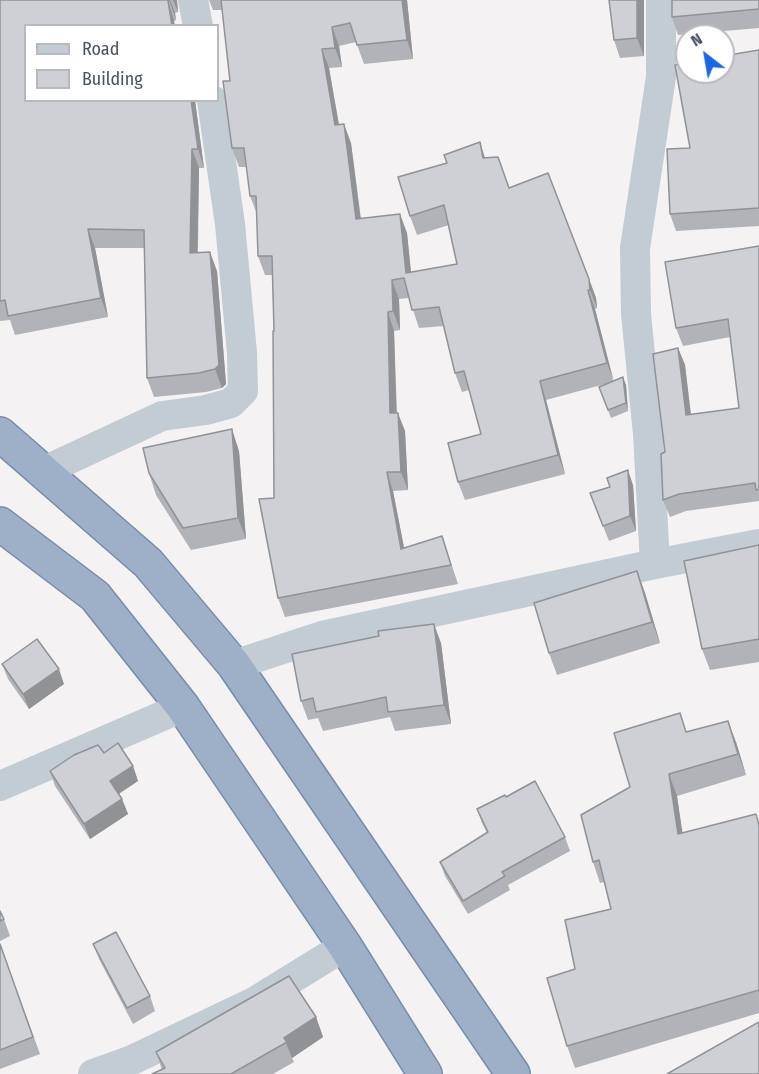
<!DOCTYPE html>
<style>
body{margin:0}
#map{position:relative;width:759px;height:1074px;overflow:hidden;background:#f4f2f2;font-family:"Fira Sans Condensed",sans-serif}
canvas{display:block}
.legend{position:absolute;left:24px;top:24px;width:195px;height:78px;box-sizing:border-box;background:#fff;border:2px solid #b6babf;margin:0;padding:8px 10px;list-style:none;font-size:18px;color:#49535f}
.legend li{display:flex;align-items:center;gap:12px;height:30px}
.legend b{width:30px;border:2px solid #b6babf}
.north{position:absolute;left:675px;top:24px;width:60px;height:60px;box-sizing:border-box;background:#fff;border:2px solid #b6babf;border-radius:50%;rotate:329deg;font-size:16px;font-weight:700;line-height:24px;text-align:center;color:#49535f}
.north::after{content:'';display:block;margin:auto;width:21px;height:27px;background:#1b66e5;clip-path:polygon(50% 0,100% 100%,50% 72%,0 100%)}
</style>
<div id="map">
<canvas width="759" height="1074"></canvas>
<ul class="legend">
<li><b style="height:8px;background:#c3cbd3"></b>Road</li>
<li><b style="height:16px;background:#ced0d6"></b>Building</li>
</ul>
<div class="north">N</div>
</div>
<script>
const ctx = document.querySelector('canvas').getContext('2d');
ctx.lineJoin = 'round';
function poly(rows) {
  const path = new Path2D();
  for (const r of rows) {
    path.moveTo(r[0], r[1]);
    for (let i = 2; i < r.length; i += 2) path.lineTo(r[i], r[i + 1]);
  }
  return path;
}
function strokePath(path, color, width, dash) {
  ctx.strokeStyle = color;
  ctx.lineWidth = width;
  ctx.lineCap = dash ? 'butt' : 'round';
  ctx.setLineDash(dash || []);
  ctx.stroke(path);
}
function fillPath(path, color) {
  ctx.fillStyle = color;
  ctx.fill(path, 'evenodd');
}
const trunk = poly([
 [0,434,148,563,234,665,513,1074],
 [0,524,95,596,183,707,345,946,425,1074]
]);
strokePath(trunk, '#758cab', 36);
strokePath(poly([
 [193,0,198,26],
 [44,471,162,416,206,410,231,403,243,391,242,353,230,224,212,100],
 [655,564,648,434,636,314,635,248,661,77,661,0],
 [234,665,322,636,655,564,759,544],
 [0,786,183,707],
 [93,1074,132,1060,254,1002,345,946]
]), '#c3cbd3', 30);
strokePath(trunk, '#9eb0c8', 33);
fillPath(poly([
 [0,0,177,0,178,12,175,13,176,20,26,100,195,100,204,168,199,168,198,252,217,271,226,384,222,388,206,392,154,397,147,378,144,248,95,248,108,317,15,335,10,320,0,321],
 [209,0,407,0,413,59,364,64,356,42,339,46,342,67,329,68,339,124,351,143,361,219,407,233,411,273,457,264,449,225,417,235,410,216,485,158,509,187,589,279,596,298,597,308,595,309,613,381,626,385,628,411,611,418,599,387,605,384,546,400,565,474,465,500,458,482,481,434,469,390,462,392,455,373,444,326,419,328,409,298,399,299,400,330,394,331,397,413,405,431,408,490,393,491,404,548,442,536,458,584,285,617,278,598,274,498,274,331,272,275,265,275,258,256,257,214,250,196,247,167,239,167,232,148,230,81,222,10,213,10],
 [609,0,644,0,644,56,620,58,614,40],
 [759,0,759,28,678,35,672,17],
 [759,50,759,226,676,231,670,214,690,148],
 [759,246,759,501,686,511,670,517,663,500,665,452,678,348,685,365,691,415,739,408,730,337,683,346,676,328],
 [239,451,246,539,191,550,156,495,149,473],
 [633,485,636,531,609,541,590,493],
 [759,545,759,662,710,670,702,649],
 [637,571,645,593,660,643,557,675,549,653],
 [441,643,451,724,395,731,390,717,323,731,318,718,308,720,301,701],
 [2,664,64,684,29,709,8,679],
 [687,731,736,742,746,775,677,796,682,833,756,814,759,823,759,1013,575,1068,567,1046,575,969,611,909,604,882,600,883,593,862],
 [104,753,133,766,138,781,119,794,122,799,128,814,90,839,55,786,50,771],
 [506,797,565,837,570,851,508,885,510,890,468,914,445,876,440,862,487,833,482,823,477,809],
 [0,911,4,919,10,936,0,941],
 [0,944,40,1054,0,1069],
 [93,944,150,996,155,1011,133,1024,99,959],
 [316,1017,323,1037,292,1058,294,1062,273,1074,152,1074,162,1070,156,1052]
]), '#b1b3b8');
fillPath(poly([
 [169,0,170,0,175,13,176,20],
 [173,0,177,0,178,12],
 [402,0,407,0,413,59,407,40],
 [637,0,644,0,644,56,637,38],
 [168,1,174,20,175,26,172,26],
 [332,27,339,46,342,67,335,48],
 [322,49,329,68,342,144,335,125],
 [191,100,195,101,204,168,198,149],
 [344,124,351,143,363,238,356,219],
 [480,142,486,161,483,158],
 [192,149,199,168,197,271,190,253],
 [400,214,407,233,413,292,406,273],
 [88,229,95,248,108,317,101,298],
 [210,252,217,271,226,384,222,388,215,369],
 [589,279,596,298,597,308,590,290],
 [392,280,399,299,400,330,393,311],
 [588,290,595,309,614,382,607,363],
 [388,312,394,331,397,432,390,413],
 [678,348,685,365,693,433,686,415],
 [623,377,626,385,628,411,626,403],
 [540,381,546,400,565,474,558,455],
 [398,413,405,431,408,490,401,472],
 [232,429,239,451,246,539,238,518],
 [628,470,633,485,636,531,630,516],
 [387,472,393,491,408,568,401,549],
 [637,571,645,593,660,643,652,622],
 [434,624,441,643,451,724,444,705],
 [59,669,64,684,29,709,23,694],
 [728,721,736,742,746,775,738,754],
 [133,766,138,781,115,796,110,781],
 [669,774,677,796,686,856,678,834],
 [122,799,128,814,90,839,84,824],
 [316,1017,323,1037,292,1058,284,1038]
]), '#909296');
const building = poly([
 [0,0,169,0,168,1,172,26,26,26,26,100,191,100,198,149,192,149,190,253,210,252,219,365,215,369,199,373,147,378,144,230,88,229,101,298,8,316,5,300,0,301,0,0],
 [221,0,402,0,407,40,357,45,350,23,332,27,335,48,322,49,335,125,344,124,356,219,400,214,406,273,457,264,444,205,410,216,398,177,447,163,444,155,480,142,483,158,498,157,509,188,548,173,589,279,590,290,588,290,607,363,540,381,558,455,458,482,448,443,481,434,464,371,455,373,439,307,412,310,404,278,392,280,393,311,388,312,390,413,398,413,401,472,387,472,401,549,442,536,451,565,278,598,259,499,274,498,273,331,274,331,272,256,258,256,256,196,250,196,244,148,232,148,223,81,230,81,221,0],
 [609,0,637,0,637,38,614,40,609,0],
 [672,0,759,0,759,9,672,17,672,0],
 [759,50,759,208,670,214,667,149,690,148,675,65,687,63,687,72,723,72,723,56,759,50],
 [759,246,759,489,756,490,755,483,679,494,663,500,661,454,665,452,653,354,678,348,686,415,739,408,728,319,676,328,665,262,759,246],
 [623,377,626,403,608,410,599,387,623,377],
 [232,429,238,518,183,528,149,473,143,448,232,429],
 [628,470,630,516,603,526,590,493,610,487,607,478,628,470],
 [759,545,759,639,702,649,684,561,759,545],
 [637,571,652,622,549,653,534,603,637,571],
 [434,624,444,705,388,712,386,697,316,712,313,698,301,701,292,654,379,636,378,631,434,624],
 [37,639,59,669,23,694,2,664,37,639],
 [680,713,686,732,728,721,738,754,669,774,678,834,756,814,759,825,759,990,567,1046,547,978,575,969,565,920,611,909,599,860,593,862,581,815,630,787,614,733,680,713],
 [118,743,133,766,110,781,122,799,84,824,50,771,74,755,98,745,104,753,118,743],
 [535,781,565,837,502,872,505,876,463,901,440,862,488,832,477,809,505,795,506,797,535,781],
 [0,911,4,919,0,921,0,911],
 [116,932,150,996,127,1008,93,944,116,932],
 [0,944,33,1037,0,1050,0,944],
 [289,976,316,1017,284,1038,287,1042,231,1074,152,1074,165,1068,156,1052,289,976],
 [759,1022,759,1074,667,1074,759,1022]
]);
fillPath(building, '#ced0d6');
strokePath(building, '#909296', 1.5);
</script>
